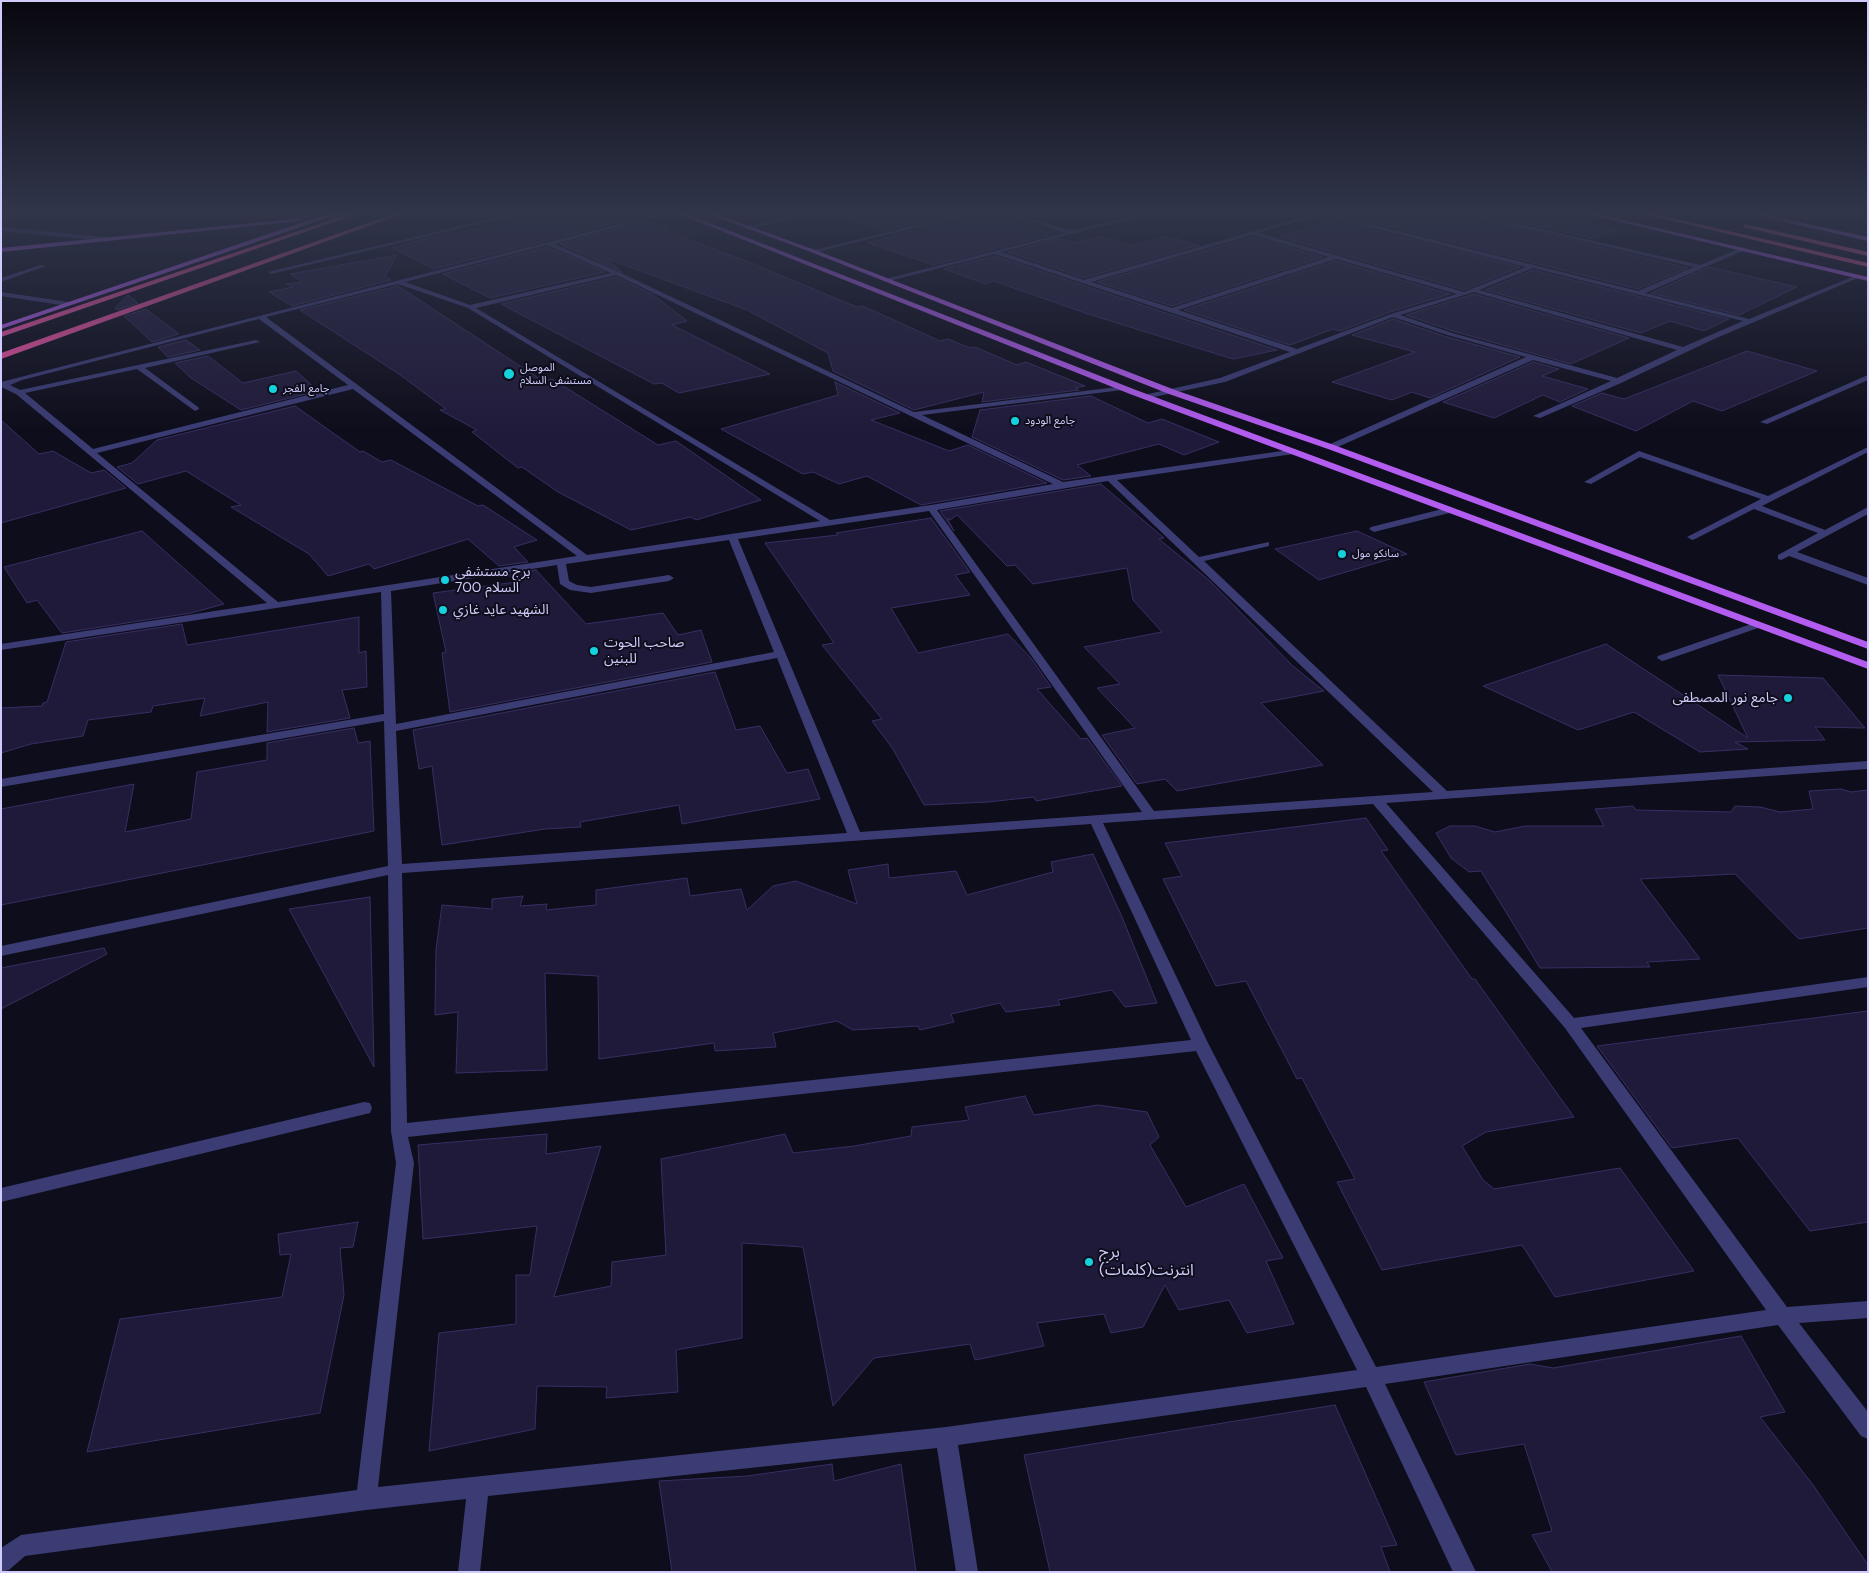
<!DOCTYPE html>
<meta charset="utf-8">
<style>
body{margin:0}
#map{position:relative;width:1869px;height:1573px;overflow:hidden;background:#0e0d1b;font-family:"DM Sans",sans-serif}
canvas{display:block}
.frame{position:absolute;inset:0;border:2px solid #cfcbfa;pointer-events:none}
</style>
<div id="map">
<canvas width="1869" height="1573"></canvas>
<div class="frame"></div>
</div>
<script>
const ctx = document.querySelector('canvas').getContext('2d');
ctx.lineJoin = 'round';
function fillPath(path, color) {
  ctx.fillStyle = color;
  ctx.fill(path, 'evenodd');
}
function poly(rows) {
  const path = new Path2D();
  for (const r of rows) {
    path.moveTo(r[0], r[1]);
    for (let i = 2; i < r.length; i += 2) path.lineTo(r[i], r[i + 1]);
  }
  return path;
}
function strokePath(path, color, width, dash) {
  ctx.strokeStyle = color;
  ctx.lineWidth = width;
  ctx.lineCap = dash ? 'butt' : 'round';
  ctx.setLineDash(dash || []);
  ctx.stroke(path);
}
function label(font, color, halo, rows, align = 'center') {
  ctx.font = font + ' "DM Sans","Noto Sans Arabic",sans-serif';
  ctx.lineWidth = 4;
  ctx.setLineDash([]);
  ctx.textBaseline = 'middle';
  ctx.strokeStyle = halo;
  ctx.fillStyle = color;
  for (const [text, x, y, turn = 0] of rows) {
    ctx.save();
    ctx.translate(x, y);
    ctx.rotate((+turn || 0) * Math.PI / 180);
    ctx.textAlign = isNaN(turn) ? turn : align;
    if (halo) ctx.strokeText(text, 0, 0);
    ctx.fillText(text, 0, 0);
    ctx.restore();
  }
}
const building = poly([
 [529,214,624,214,636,218,434,269,392,248,431,237,529,220,529,214],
 [849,214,953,214,884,231,848,219,849,214],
 [973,214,1003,214,1038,227,1049,235,933,265,868,243,973,214],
 [1353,214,1463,214,1688,268,1638,289,1346,216,1353,214],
 [1483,214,1543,214,1621,230,1592,238,1483,214],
 [1334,220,1520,267,1464,290,1280,237,1334,220],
 [647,221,670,228,663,230,749,262,842,301,857,307,863,306,940,341,948,339,970,348,975,347,1017,365,1026,362,1085,386,1075,388,1079,390,982,402,984,392,914,410,833,371,828,353,747,310,605,258,622,272,560,244,647,221],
 [1101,236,1131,245,1167,237,1199,245,1084,278,1008,252,1059,239,1074,243,1101,236],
 [1252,237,1323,257,1172,306,1097,282,1252,237],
 [547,247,605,272,490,298,443,274,547,247],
 [397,255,385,276,391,280,292,306,269,292,293,287,286,284,302,282,290,274,397,255],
 [995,256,1277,350,1233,359,1088,314,994,281,986,284,944,269,995,256],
 [1336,261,1450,294,1390,312,1340,331,1333,329,1290,345,1184,310,1336,261],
 [1709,267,1797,287,1739,315,1651,293,1709,267],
 [1533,270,1729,319,1704,331,1670,321,1641,333,1485,290,1533,270],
 [616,277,652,294,687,321,672,325,770,374,679,393,662,383,654,384,501,304,616,277],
 [398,286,543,381,552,379,658,445,676,441,761,500,696,520,691,517,631,530,558,492,522,467,518,468,472,432,477,430,440,410,446,409,399,374,300,310,398,286],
 [1474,294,1629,338,1571,364,1453,331,1406,315,1474,294],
 [128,295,138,303,117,310,115,308,128,295],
 [146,309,179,334,152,342,124,316,146,309],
 [1393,319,1447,337,1520,357,1430,398,1412,392,1392,400,1332,382,1415,352,1352,335,1393,319],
 [186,340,200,350,168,357,158,347,186,340],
 [1747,351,1817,371,1722,411,1693,401,1636,431,1572,406,1602,393,1624,399,1747,351],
 [208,356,243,383,296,371,318,391,241,410,191,378,175,363,208,356],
 [1533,362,1559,369,1542,376,1588,389,1560,402,1543,395,1494,418,1443,402,1533,362],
 [835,382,900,413,871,420,949,451,968,445,1047,483,921,505,867,476,839,484,813,472,803,474,721,429,838,395,835,382],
 [1091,396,1148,423,1162,419,1219,442,1184,455,1159,444,1077,465,1091,476,1063,480,972,437,980,410,1091,396],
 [295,406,360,452,363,451,382,462,391,460,478,506,483,505,537,540,514,547,528,562,499,566,468,539,374,569,369,564,328,576,309,554,231,507,241,505,186,471,138,484,117,467,132,463,157,440,295,406],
 [1,420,39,454,53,451,91,473,104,470,126,488,1,523,1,420],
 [1101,484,1164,538,1159,539,1210,581,1293,666,1324,691,1261,703,1323,765,1177,791,1165,779,1137,784,1102,735,1135,728,1097,688,1120,684,1084,647,1162,632,1133,600,1127,568,1033,584,1015,565,1007,566,957,515,950,520,947,518,954,531,940,511,1101,484],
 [931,518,970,572,955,575,970,595,891,608,918,653,1008,634,1031,658,1051,687,1037,689,1081,739,1087,738,1122,786,1036,801,1034,797,988,802,924,805,893,749,872,721,882,719,822,645,834,643,765,543,838,535,836,533,931,518],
 [142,531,224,604,191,613,62,633,37,600,27,603,4,567,142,531],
 [1357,531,1407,554,1319,580,1275,549,1357,531],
 [536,570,586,624,663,613,678,635,701,630,712,662,450,712,442,653,446,652,433,593,516,582,508,575,536,570],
 [359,617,359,653,366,651,367,687,342,690,350,718,267,732,268,702,200,716,205,698,153,706,151,712,88,720,83,736,31,744,1,753,1,708,42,706,43,703,47,702,66,642,182,624,187,645,359,617],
 [1606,644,1748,738,1718,675,1823,678,1865,728,1815,727,1825,740,1735,742,1748,749,1700,752,1634,712,1578,730,1483,686,1606,644],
 [715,672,736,730,760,726,787,773,808,769,820,799,682,824,679,805,580,822,581,827,545,829,442,845,432,766,419,769,413,730,715,672],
 [354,728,358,743,370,741,374,831,1,905,1,809,134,784,125,832,191,819,197,772,267,760,267,743,354,728],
 [1841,789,1851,792,1868,790,1868,928,1799,939,1735,874,1640,879,1700,959,1647,962,1650,967,1540,968,1481,871,1469,872,1451,858,1436,833,1450,826,1475,826,1495,832,1525,826,1604,826,1595,809,1633,806,1636,810,1731,812,1735,806,1760,807,1780,812,1813,809,1809,791,1841,789],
 [1366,818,1388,850,1381,851,1472,979,1475,979,1574,1117,1486,1132,1462,1146,1483,1180,1494,1189,1620,1168,1694,1271,1555,1297,1522,1245,1382,1270,1337,1182,1355,1179,1302,1078,1297,1079,1246,981,1216,986,1163,879,1182,876,1165,843,1366,818],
 [1093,854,1122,917,1157,1003,1125,1007,1112,990,1058,1000,1060,1005,1006,1012,1000,1003,951,1014,954,1022,920,1030,918,1026,853,1030,837,1021,773,1033,776,1047,715,1051,714,1043,599,1059,598,976,545,973,547,1070,456,1073,458,1012,435,1015,436,949,442,905,492,909,492,899,523,896,520,906,547,904,546,910,596,905,596,890,687,878,690,896,741,889,747,910,773,886,796,881,857,904,848,870,888,864,889,878,956,871,967,895,1053,872,1051,862,1093,854],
 [370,897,374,1067,289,909,370,897],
 [104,948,107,954,1,1009,1,968,104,948],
 [1868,1011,1868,1222,1810,1231,1738,1138,1672,1148,1597,1046,1868,1011],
 [1025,1096,1034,1115,1098,1105,1147,1112,1159,1137,1150,1145,1186,1207,1244,1184,1283,1258,1266,1261,1294,1324,1247,1333,1229,1300,1179,1310,1165,1285,1143,1327,1111,1333,1104,1314,1037,1323,1044,1346,975,1360,970,1344,874,1358,833,1406,803,1247,742,1243,742,1338,676,1350,678,1392,606,1398,607,1387,537,1386,535,1429,429,1451,439,1333,516,1324,516,1275,530,1275,537,1226,423,1239,418,1145,547,1134,546,1154,601,1146,554,1297,611,1286,612,1262,666,1255,661,1159,785,1134,793,1153,854,1146,911,1136,912,1127,969,1120,965,1107,1025,1096],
 [358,1222,353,1247,340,1248,344,1295,320,1413,87,1452,120,1319,282,1297,291,1254,280,1255,278,1234,358,1222],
 [1741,1336,1785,1412,1760,1417,1813,1485,1868,1565,1868,1572,1552,1572,1532,1535,1552,1531,1524,1444,1456,1455,1424,1382,1530,1364,1553,1368,1741,1336],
 [1335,1405,1397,1545,1381,1547,1390,1572,1050,1572,1024,1455,1335,1405],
 [832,1464,834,1481,901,1464,916,1572,672,1572,659,1481,747,1476,832,1464]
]);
fillPath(building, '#201a3a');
strokePath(building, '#372f64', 1);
fillPath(poly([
 [510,214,520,214,271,274,268,272,510,214],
 [658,214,667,214,554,244,619,272,914,412,1125,386,1125,390,1122,390,922,415,1063,482,1296,449,1296,453,1293,454,1117,480,1199,557,1269,542,1269,546,1204,561,1447,791,1868,761,1868,769,1386,803,1574,1018,1868,977,1868,987,1581,1028,1787,1307,1868,1301,1868,1318,1799,1323,1868,1412,1868,1439,1861,1436,1778,1325,1385,1384,1476,1572,1453,1572,1366,1387,958,1445,978,1572,956,1572,937,1448,488,1496,480,1572,458,1572,466,1499,366,1510,25,1556,9,1570,1,1572,1,1548,21,1535,357,1490,396,1163,391,1131,388,875,1,956,1,946,388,866,384,721,1,787,1,779,384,714,381,592,1,650,1,644,267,603,16,394,1,387,1,382,658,214],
 [547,245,611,273,470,305,405,282,547,245],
 [616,275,1053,484,931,505,830,520,476,308,616,275],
 [398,284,468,308,820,521,587,555,266,317,398,284],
 [259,319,348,385,93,449,25,393,137,369,195,411,199,409,198,407,145,368,260,342,256,340,20,390,10,385,22,380,259,319],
 [353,389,577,556,278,602,97,453,353,389],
 [1108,481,1433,792,1154,811,937,510,1108,481],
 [929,511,1142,812,860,832,738,539,929,511],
 [729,540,774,652,396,724,391,591,557,565,560,584,570,590,591,593,669,581,674,578,669,575,591,587,577,585,569,581,566,564,729,540],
 [777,658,847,833,402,864,396,731,777,658],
 [1373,804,1565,1028,1766,1310,1376,1367,1209,1045,1103,823,1373,804],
 [1091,824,1191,1040,407,1123,402,873,1091,824],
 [1196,1051,1357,1370,946,1427,378,1487,414,1163,408,1137,1196,1051],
 [802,214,813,214,748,229,745,227,802,214],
 [961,214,971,214,813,253,810,251,961,214],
 [1005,214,1014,214,1072,231,1141,214,1150,214,1001,252,1084,280,1313,214,1330,214,1638,291,1694,267,1465,214,1475,214,1700,265,1743,247,1745,250,1645,293,1749,319,1855,276,1860,277,1714,339,1621,383,1540,418,1533,416,1611,381,1533,360,1331,450,1327,447,1328,445,1526,357,1448,335,1393,317,1225,382,1144,399,1144,395,1220,378,1290,352,995,254,885,282,882,280,1065,233,1005,214],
 [1322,214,1322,215,1526,267,1464,292,1259,233,1322,214],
 [1252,235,1329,257,1172,308,1091,282,1252,235],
 [1336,259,1457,294,1391,314,1297,349,1178,310,1336,259],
 [1533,268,1743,321,1683,347,1479,290,1533,268],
 [1474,292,1677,350,1617,378,1452,333,1400,315,1474,292],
 [1,227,105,237,108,239,105,241,1,231,1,227],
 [41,265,46,266,1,282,1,278,41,265],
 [1,292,68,302,71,304,68,306,1,296,1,292],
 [1868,375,1868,380,1767,424,1760,422,1868,375],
 [1868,447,1868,452,1762,506,1825,530,1868,507,1868,514,1797,552,1868,578,1868,585,1789,556,1781,560,1778,559,1778,555,1818,533,1754,509,1695,539,1692,540,1687,537,1761,499,1640,457,1591,484,1584,482,1639,451,1768,496,1868,447],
 [1450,507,1453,508,1453,512,1374,532,1369,529,1371,527,1450,507],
 [1757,622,1761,623,1761,627,1666,660,1662,661,1657,658,1658,656,1757,622],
 [364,1102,370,1103,372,1108,370,1113,1,1202,1,1188,364,1102]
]), '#3c3c75');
fillPath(poly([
 [327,214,349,214,324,219,1,329,1,325,327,214],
 [679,214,687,214,1136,390,1868,662,1868,669,1130,394,679,214],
 [708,214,716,214,815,250,1175,390,1334,445,1868,642,1868,649,1328,449,1169,394,811,252,708,214],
 [1587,214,1597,214,1868,277,1868,281,1587,214],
 [1751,214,1761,214,1868,237,1868,241,1751,214],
 [303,218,301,221,1,252,1,248,303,218]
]), '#b35cf0');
fillPath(poly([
 [348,214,357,214,1,337,1,332,348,214],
 [393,214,402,214,1,359,1,353,393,214],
 [1644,214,1655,214,1868,263,1868,267,1644,214],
 [1745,224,1868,252,1868,256,1743,227,1745,224]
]), '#ef51a3');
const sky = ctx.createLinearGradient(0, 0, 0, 434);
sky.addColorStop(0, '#08070f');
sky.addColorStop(0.49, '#30354a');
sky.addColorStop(1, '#30354a00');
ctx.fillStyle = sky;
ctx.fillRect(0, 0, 1869, 434);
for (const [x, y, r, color] of [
 [509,374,6,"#15d0dd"],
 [273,389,5,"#15d0dd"],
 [1015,421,5,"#15d0dd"],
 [1342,554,5,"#15d0dd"],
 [445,580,5,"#15d0dd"],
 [443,610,5,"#15d0dd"],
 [594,651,5,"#15d0dd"],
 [1788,698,5,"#15d0dd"],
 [1089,1262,5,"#15d0dd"]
]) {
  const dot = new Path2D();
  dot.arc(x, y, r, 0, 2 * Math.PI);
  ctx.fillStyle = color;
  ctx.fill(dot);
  strokePath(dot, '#0e0d1b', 2);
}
label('11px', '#cfcbfa', '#0e0d1b', [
 ["الموصل",520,368],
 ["مستشفى السلام",520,381],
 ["جامع الفجر",283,389],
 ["جامع الودود",1025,421],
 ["سانكو مول",1352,554]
], 'left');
label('14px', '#cfcbfa', '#0e0d1b', [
 ["برج مستشفى",455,572],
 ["السلام 700",455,588],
 ["الشهيد عايد غازي",453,610],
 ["صاحب الحوت",604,643],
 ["للبنين",604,659],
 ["جامع نور المصطفى",1778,698,"right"]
], 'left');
label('16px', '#cfcbfa', '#0e0d1b', [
 ["برج",1099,1253],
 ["انترنت(كلمات)",1099,1271]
], 'left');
</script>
